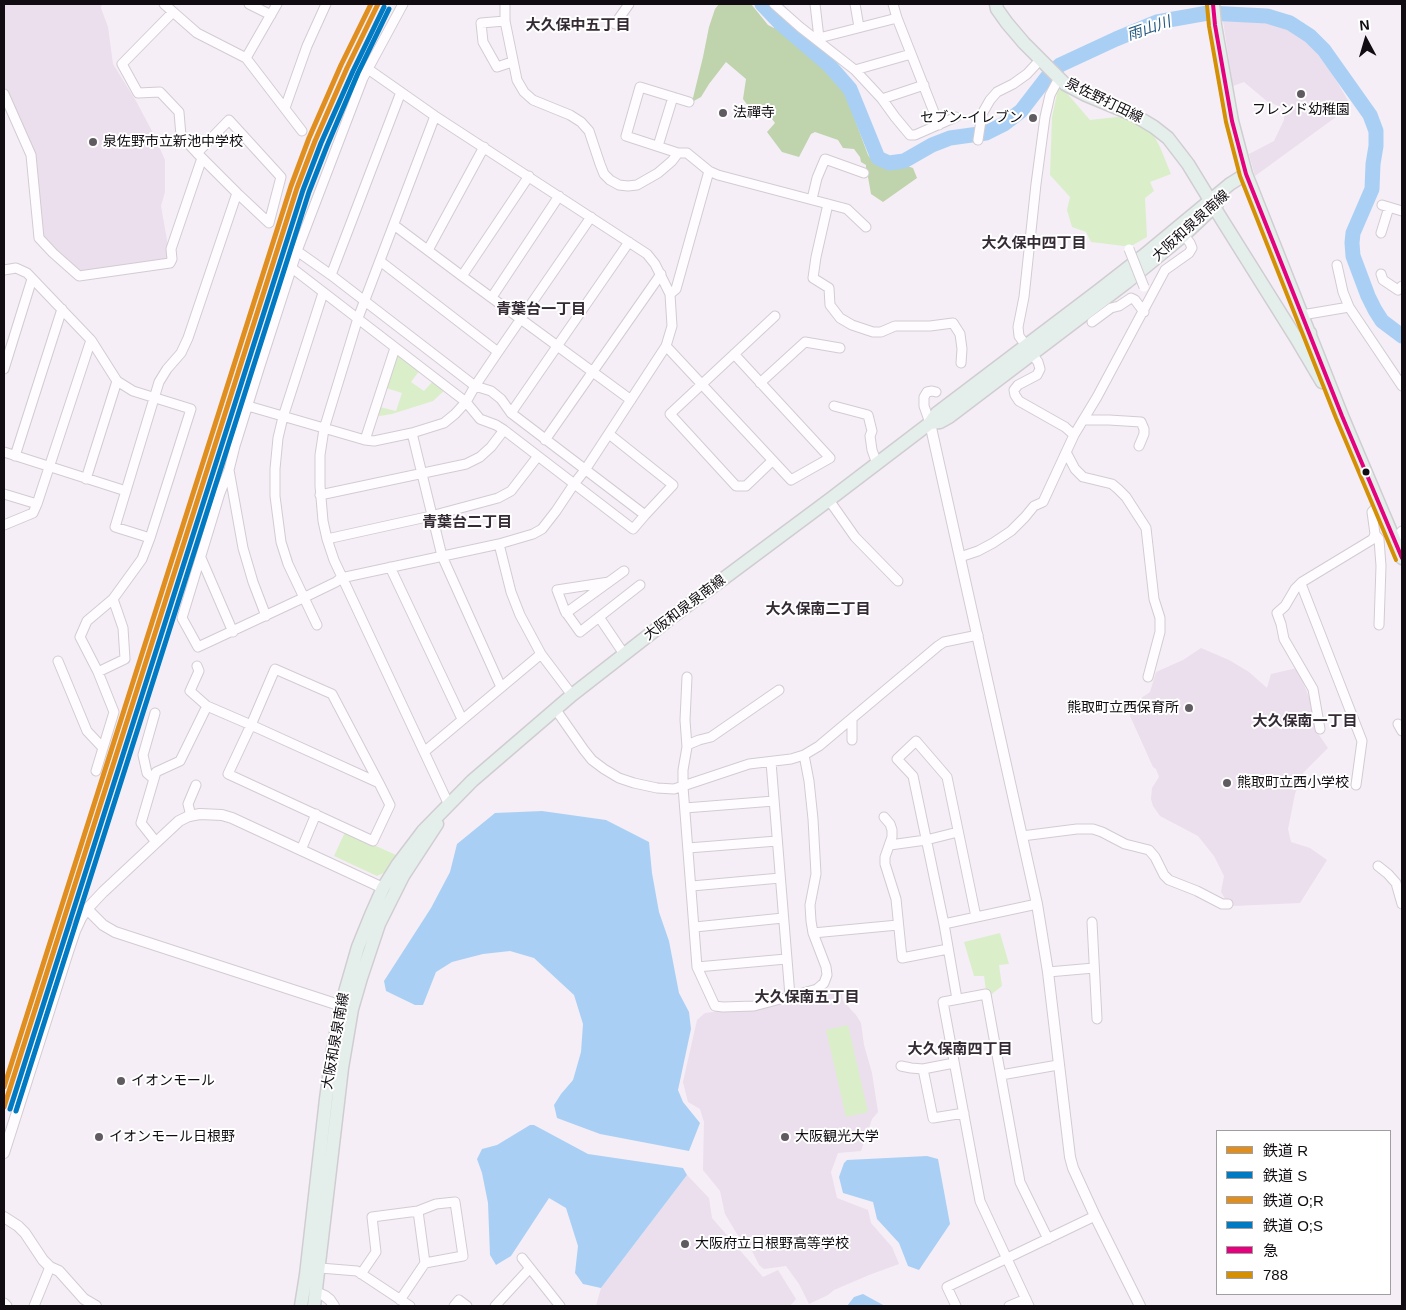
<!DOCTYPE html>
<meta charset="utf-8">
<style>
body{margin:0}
#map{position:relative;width:1406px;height:1310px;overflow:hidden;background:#f5eef6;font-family:Helvetica,"Noto Sans JP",sans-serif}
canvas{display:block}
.frame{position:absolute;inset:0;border:5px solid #100c11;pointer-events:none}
.legend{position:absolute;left:1216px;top:1130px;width:175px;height:165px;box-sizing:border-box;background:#fff;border:1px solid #9f9ea0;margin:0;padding:6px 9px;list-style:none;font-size:15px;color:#100c11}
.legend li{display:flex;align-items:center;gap:10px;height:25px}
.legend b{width:25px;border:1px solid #9f9ea0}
.north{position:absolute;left:1341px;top:15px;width:50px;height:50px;-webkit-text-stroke:4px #fff;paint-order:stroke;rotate:354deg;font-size:14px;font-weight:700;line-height:20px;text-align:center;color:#100c11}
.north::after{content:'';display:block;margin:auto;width:18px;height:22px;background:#100c11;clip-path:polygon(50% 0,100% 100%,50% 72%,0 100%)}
</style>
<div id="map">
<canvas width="1406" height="1310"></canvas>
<div class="frame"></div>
<ul class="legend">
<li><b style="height:6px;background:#e08e1e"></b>鉄道 R</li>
<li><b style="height:6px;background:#007ac2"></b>鉄道 S</li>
<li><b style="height:6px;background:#e08e1e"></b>鉄道 O;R</li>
<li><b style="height:6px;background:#007ac2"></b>鉄道 O;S</li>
<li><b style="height:6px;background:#e5007d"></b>急</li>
<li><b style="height:6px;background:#d48f03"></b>788</li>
</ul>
<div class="north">N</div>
</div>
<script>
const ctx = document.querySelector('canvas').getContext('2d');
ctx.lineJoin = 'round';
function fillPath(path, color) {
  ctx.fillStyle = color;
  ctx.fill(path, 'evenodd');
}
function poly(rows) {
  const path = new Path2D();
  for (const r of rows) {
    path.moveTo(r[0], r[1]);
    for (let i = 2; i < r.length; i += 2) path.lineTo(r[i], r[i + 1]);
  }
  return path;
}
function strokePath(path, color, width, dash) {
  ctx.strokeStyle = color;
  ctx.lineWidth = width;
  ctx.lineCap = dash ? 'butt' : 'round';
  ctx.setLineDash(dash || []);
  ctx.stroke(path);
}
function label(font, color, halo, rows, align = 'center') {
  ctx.font = font + ' Helvetica,"Noto Sans JP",sans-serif';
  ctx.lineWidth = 4;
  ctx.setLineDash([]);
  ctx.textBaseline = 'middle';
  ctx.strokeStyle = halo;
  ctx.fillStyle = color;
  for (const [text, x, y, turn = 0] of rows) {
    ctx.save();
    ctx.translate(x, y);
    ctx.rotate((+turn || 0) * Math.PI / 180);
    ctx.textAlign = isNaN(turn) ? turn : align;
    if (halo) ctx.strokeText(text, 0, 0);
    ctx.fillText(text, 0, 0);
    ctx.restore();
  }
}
fillPath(poly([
 [4,4,102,4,101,8,108,27,113,64,136,101,152,131,165,160,165,192,161,206,168,246,168,260,80,273,41,237,33,154,4,86],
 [1263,20,1290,30,1309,43,1331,71,1351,106,1255,176,1249,154,1274,141,1284,120,1285,108,1268,102,1244,82,1233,86,1223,21],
 [1201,648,1229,660,1249,672,1267,688,1271,674,1297,668,1311,702,1317,732,1328,748,1303,773,1295,794,1288,829,1291,842,1310,848,1327,860,1300,903,1233,906,1228,904,1221,892,1224,876,1214,856,1198,836,1160,816,1153,806,1151,799,1152,788,1159,777,1156,769,1153,767,1130,716,1130,710,1134,703,1150,692,1156,672,1183,660],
 [841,989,843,1001,856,1015,861,1023,864,1045,872,1073,878,1112,872,1119,861,1151,838,1153,831,1172,837,1198,868,1210,871,1223,892,1247,899,1264,869,1275,834,1290,828,1295,809,1304,799,1284,786,1266,764,1269,759,1265,751,1249,737,1234,725,1214,720,1191,703,1170,704,1122,700,1109,688,1102,683,1082,697,1020,705,1013,713,1012,751,1010],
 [687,1175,709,1198,712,1218,763,1277,778,1270,796,1299,790,1306,596,1306,601,1288]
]), '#ebdeed');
fillPath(poly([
 [1058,89,1065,91,1090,120,1117,117,1128,118,1152,132,1160,147,1171,174,1150,182,1154,191,1145,198,1147,237,1133,245,1124,246,1091,242,1086,232,1072,227,1067,210,1070,197,1050,175,1052,117],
 [398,354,420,370,411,382,424,391,433,381,445,390,433,401,392,414,380,416,376,415,380,407,396,411,402,393,386,388,395,355],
 [345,832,396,855,384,873,377,876,334,856],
 [1000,933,1009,964,999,965,1002,986,987,998,984,976,974,976,964,942],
 [848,1025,868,1112,846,1117,826,1030]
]), '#daefc9');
fillPath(poly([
 [719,4,751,4,768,25,774,28,777,26,827,71,844,90,868,155,875,164,882,167,893,169,907,166,913,168,917,178,883,202,871,194,868,177,869,171,866,168,866,165,861,162,860,157,854,149,843,148,838,140,815,132,811,134,799,157,782,152,767,132,775,123,767,112,763,111,752,111,743,99,746,79,726,62,709,84,701,97,692,102,703,57,709,27,715,9]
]), '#bfd3ad');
fillPath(poly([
 [542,811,606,820,649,842,652,873,659,912,669,941,679,993,689,1012,691,1029,678,1090,683,1102,700,1123,689,1151,600,1134,557,1118,554,1105,561,1094,573,1080,581,1052,583,1024,574,995,534,958,510,951,483,954,452,962,436,972,423,1005,415,1005,386,991,384,981,431,908,450,872,457,844,495,813],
 [530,1125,534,1125,588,1154,683,1168,687,1175,601,1288,583,1284,575,1273,578,1246,566,1208,549,1198,511,1256,496,1265,490,1255,488,1203,482,1173,477,1159,482,1149,497,1145],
 [927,1156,938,1159,950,1224,919,1270,908,1266,899,1243,877,1219,873,1202,843,1193,839,1177,844,1163,847,1160],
 [863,1294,885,1306,847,1306,854,1297]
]), '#a9d0f4');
strokePath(poly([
 [762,4,780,23,829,65,850,89,878,158,889,163,904,161,932,145,950,138,986,133,1004,124,1021,111,1048,76,1060,65,1116,39,1157,22,1208,13,1267,16,1290,23,1310,36,1324,50,1370,115,1376,131,1376,146,1373,164,1372,189,1353,233,1352,243,1353,256,1368,296,1375,310,1382,321,1402,336]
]), '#a9d0f4', 15);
const minor = poly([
 [164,4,197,33,246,58,302,131],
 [249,4,271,15],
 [505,4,505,21,517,80,524,92,533,100,570,115,581,122,589,131,600,164,604,174,610,180,619,185,628,186,637,185,658,173,672,161,678,153],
 [774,4,800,27,855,70,882,99,895,117,910,135,915,135,956,117],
 [815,4,819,38],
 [855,4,859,27],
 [893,4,897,18,939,125],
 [173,12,122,64,138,93,160,92,179,112,181,136,197,153,237,193,269,223,281,177,229,120,197,153],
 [505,21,481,23,483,42,497,67,512,62],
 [615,24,629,4],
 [818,40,819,38,897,18],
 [246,58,277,4],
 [855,70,911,54],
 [1059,78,1050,95,1045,117,1036,184,1024,297,1018,327,1019,336,1038,362,1040,369,1037,375,1018,385,1014,390,1015,395,1019,401,1065,427,1074,435],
 [4,94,31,155,39,238,53,253,79,276,170,263,172,259,171,249,202,158],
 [882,99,924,85],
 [689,102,640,87,626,136,678,153,687,153,709,171,718,175,847,209,866,227],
 [285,108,307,46,326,4],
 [435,116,358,318,324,429,320,455,320,486,323,521,327,539,334,560,449,805],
 [978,140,982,114,990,100,997,92,1013,84,1027,74,1040,60],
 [658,146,673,97],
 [812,199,817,178,825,159,864,173],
 [828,204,816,257,813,278,829,288,830,305,840,318,852,325,873,332,881,332,895,326,930,326,953,323,960,334,962,349,961,363],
 [1382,205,1402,211],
 [394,225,462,276,631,400],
 [1381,233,1389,207],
 [428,250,484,147],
 [297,251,331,275,475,386,491,391,501,399,511,413,645,515],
 [380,261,498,352],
 [1337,265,1343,292,1349,307],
 [292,268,466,402,480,419,496,425,504,430,633,529,645,515,673,485,609,434],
 [4,270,16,268,27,273,91,340,117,381,133,391,191,409,150,538,142,559,113,599,87,621,80,637,98,672,114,712,96,771],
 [1381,274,1383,280,1398,290,1402,286],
 [331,275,401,92],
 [462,276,529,176],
 [670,294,676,289,709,171],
 [492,297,559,196],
 [1302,315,1349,307,1402,386],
 [1092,322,1111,308,1119,306,1131,298,1135,300,1144,312],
 [666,346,791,480,830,458,734,354],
 [4,369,32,279],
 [760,383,805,342,840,348],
 [248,406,365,440,374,441,412,433,444,423,455,414,466,402,475,386,498,352,591,217],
 [834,406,868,415,872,431,870,436,872,450,877,464],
 [511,413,629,242],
 [1083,420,1109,420,1141,422,1144,429,1144,434,1139,446],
 [930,423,924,406,924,397,927,392,932,391,936,392],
 [412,433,442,556,501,687],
 [365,440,395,348],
 [545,440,661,274],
 [4,452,126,491],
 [1066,452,1075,469,1083,477,1112,484,1118,489,1126,497,1146,528,1154,599,1160,618,1160,632,1148,677],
 [15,456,62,309],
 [772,461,746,486,736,486,670,414,775,316],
 [229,470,220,493,182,618,198,647,303,598,336,582,341,578,499,544,533,534,542,529,556,511,574,484,585,470,666,346,672,326,670,294,655,264,647,254,435,116,368,69],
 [86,479,117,381],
 [4,494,37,504,91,340],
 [320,495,466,464,480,457,491,447,504,430],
 [829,500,855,537,898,581],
 [4,525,33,513,37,504],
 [1375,534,1379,539,1381,566,1379,625],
 [150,538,115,527,159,382,167,369,181,353,188,338,237,193],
 [327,539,431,516,498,498,511,491,538,456],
 [1395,539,1402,531],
 [499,544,511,592,520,615,541,654,572,695],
 [960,557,978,551,993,543,1011,531,1025,517,1034,506,1043,502,1074,435,1097,397,1165,270,1189,253,1192,248,1190,243,1184,235],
 [201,558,233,632],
 [390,567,462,719],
 [609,582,557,590,565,611,580,632,640,585],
 [1301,584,1362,741,1356,785],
 [566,613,624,571],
 [266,616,253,582,243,548,229,470,235,446,259,369,297,251,363,78,403,4],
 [599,617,624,654],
 [317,625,288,564,281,542,275,496,275,469,278,438,283,417,323,293],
 [58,661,87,731,103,748],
 [197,666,199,671,190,691,207,706],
 [98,672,125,659,123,628,113,599],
 [687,677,685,720,687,747,683,770,683,787,697,967,715,1006,723,1007,754,1006,803,993,817,989,824,983,827,975,826,967,813,933,811,921,810,905,816,874,813,819,809,781,804,755],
 [556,710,584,750,592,760,604,769,619,778,634,783,657,788,674,789,749,764,791,759,804,755,819,746,938,646,944,642,978,635],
 [1398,724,1402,731],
 [1320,729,1313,689,1284,639,1281,624,1277,613,1285,606,1295,589,1302,582,1373,539,1375,534,1372,512,1380,503],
 [852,740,852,719],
 [687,745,699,740,711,737,779,690],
 [424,752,541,654],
 [771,762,790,996],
 [154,779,147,773,143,755,155,713],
 [685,808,774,801],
 [191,816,188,804,196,785],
 [884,817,890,824,892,830,892,837,885,857,885,864,896,899,902,958,948,949],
 [1022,836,1077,829,1093,829,1102,832,1125,844,1149,850,1155,857,1164,875,1169,880,1197,891,1222,904,1228,904],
 [156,842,141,823,156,772,180,761,207,706,251,725,379,783,332,694,275,669,251,725,228,774,373,841,390,805,379,783],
 [890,845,926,840,958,832],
 [688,848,777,841],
 [301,850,316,814],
 [1378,866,1388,874,1396,883,1402,904],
 [692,886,780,878],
 [1092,922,1097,1019],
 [944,924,1037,904],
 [695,927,783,918],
 [813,933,898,925],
 [697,967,786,959],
 [1048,972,1094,968],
 [957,999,944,924,913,776,897,759,916,741,947,777,976,917],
 [954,1063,923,1069,933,1118,964,1113],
 [901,1066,911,1068,923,1069],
 [1001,1075,1058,1065],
 [522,1258,560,1306],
 [320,1268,357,1271,410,1306],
 [361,1274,376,1252,372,1217,418,1211,425,1263],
 [400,1300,425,1263,463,1256,455,1202,436,1204,418,1211],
 [4,1303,7,1306],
 [34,1306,50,1267],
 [454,1306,459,1300,467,1306],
 [495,1306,530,1268],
 [956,1306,947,1287,1095,1216],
 [1009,1306,1026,1299],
 [1029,1306,980,1201,943,1002,986,994,1020,1182,1048,1239]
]);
const tertiary = poly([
 [930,423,1037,904,1048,972,1070,1157,1073,1168,1095,1216,1140,1306],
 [87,909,103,925,115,932,348,1008],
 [4,1153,67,955,75,931,81,918,87,909,103,892,179,821,189,816,200,814,222,815,232,818,383,888],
 [4,1217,18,1226,25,1233,43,1260,50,1267,59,1271,84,1299,96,1306],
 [316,1292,325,1296,330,1300,334,1306]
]);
const primary = poly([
 [996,4,997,9,1007,23,1024,43,1065,84,1086,95,1134,115,1154,127,1168,138,1188,164,1210,200],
 [1213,4,1215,25,1232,121,1246,174,1342,416,1402,558],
 [1214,207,1296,338,1302,340,1307,339,1310,333],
 [1296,338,1322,382],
 [930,423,940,422,949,417,1127,282,1184,235,1217,204],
 [301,1306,306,1275,326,1099,332,1055,341,1006,358,947,371,915,383,888,398,864,423,831,472,781,572,695,672,617,829,500,930,423,937,413,1098,291,1143,256,1230,184,1246,174],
 [314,1306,342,1068,352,1009,361,978,379,924,403,876,437,824]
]);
strokePath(minor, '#d2ccd2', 11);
strokePath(tertiary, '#d2ccd2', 12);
strokePath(primary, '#d0cdd1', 15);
strokePath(minor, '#fefcfe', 9);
strokePath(tertiary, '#fefcfe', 10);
strokePath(primary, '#e4eeeb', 12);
const minorBridge = poly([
 [1129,249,1144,287]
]);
strokePath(minorBridge, '#d2ccd2', 11, []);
strokePath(minorBridge, '#fefcfe', 9);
strokePath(poly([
 [1213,4,1215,25,1232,121,1246,174,1342,416,1402,558]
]), '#e5007d', 4);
strokePath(poly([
 [1207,5,1209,26,1226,122,1240,176,1336,418,1396,560]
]), '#d48f03', 4);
strokePath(poly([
 [4,1107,297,188,315,141,347,68,378,4]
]), '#e08e1e', 5);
strokePath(poly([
 [10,1109,303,190,321,143,353,71,384,7]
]), '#007ac2', 5);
strokePath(poly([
 [4,1087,291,186,309,138,341,65,371,4]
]), '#e08e1e', 5);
strokePath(poly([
 [16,1111,309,192,327,146,358,73,389,9]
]), '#007ac2', 5);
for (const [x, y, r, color] of [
 [1301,94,5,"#605b61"],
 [723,113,5,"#605b61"],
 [1033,118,5,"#605b61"],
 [93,142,5,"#605b61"],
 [1366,472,4.5,"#100c11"],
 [1189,708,5,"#605b61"],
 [1227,783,5,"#605b61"],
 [121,1081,5,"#605b61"],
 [99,1137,5,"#605b61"],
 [785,1137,5,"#605b61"],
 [685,1244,5,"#605b61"]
]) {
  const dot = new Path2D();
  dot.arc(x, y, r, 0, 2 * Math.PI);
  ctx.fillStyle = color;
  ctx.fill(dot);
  strokePath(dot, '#fff', 2);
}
label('14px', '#100c11', '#fff', [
 ["泉佐野打田線",1104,101,26],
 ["大阪和泉泉南線",1191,226,-42],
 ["大阪和泉泉南線",685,608,-37],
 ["大阪和泉泉南線",336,1041,-80]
]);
label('14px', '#100c11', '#fff', [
 ["フレンド幼稚園",1301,110,"center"],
 ["法禪寺",733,113],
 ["セブン-イレブン",1023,118,"right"],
 ["泉佐野市立新池中学校",103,142],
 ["熊取町立西保育所",1179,708,"right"],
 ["熊取町立西小学校",1237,783],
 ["イオンモール",131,1081],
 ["イオンモール日根野",109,1137],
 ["大阪観光大学",795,1137],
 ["大阪府立日根野高等学校",695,1244]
], 'left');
label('bold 15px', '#342b35', '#fff', [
 ["大久保中五丁目",578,26],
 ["大久保中四丁目",1034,244],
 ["青葉台一丁目",541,310],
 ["青葉台二丁目",467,523],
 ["大久保南二丁目",818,610],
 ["大久保南一丁目",1305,722],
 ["大久保南五丁目",807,998],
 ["大久保南四丁目",960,1050]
]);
label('italic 15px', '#22577f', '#fff', [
 ["雨山川",1149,29,-19]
]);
</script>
